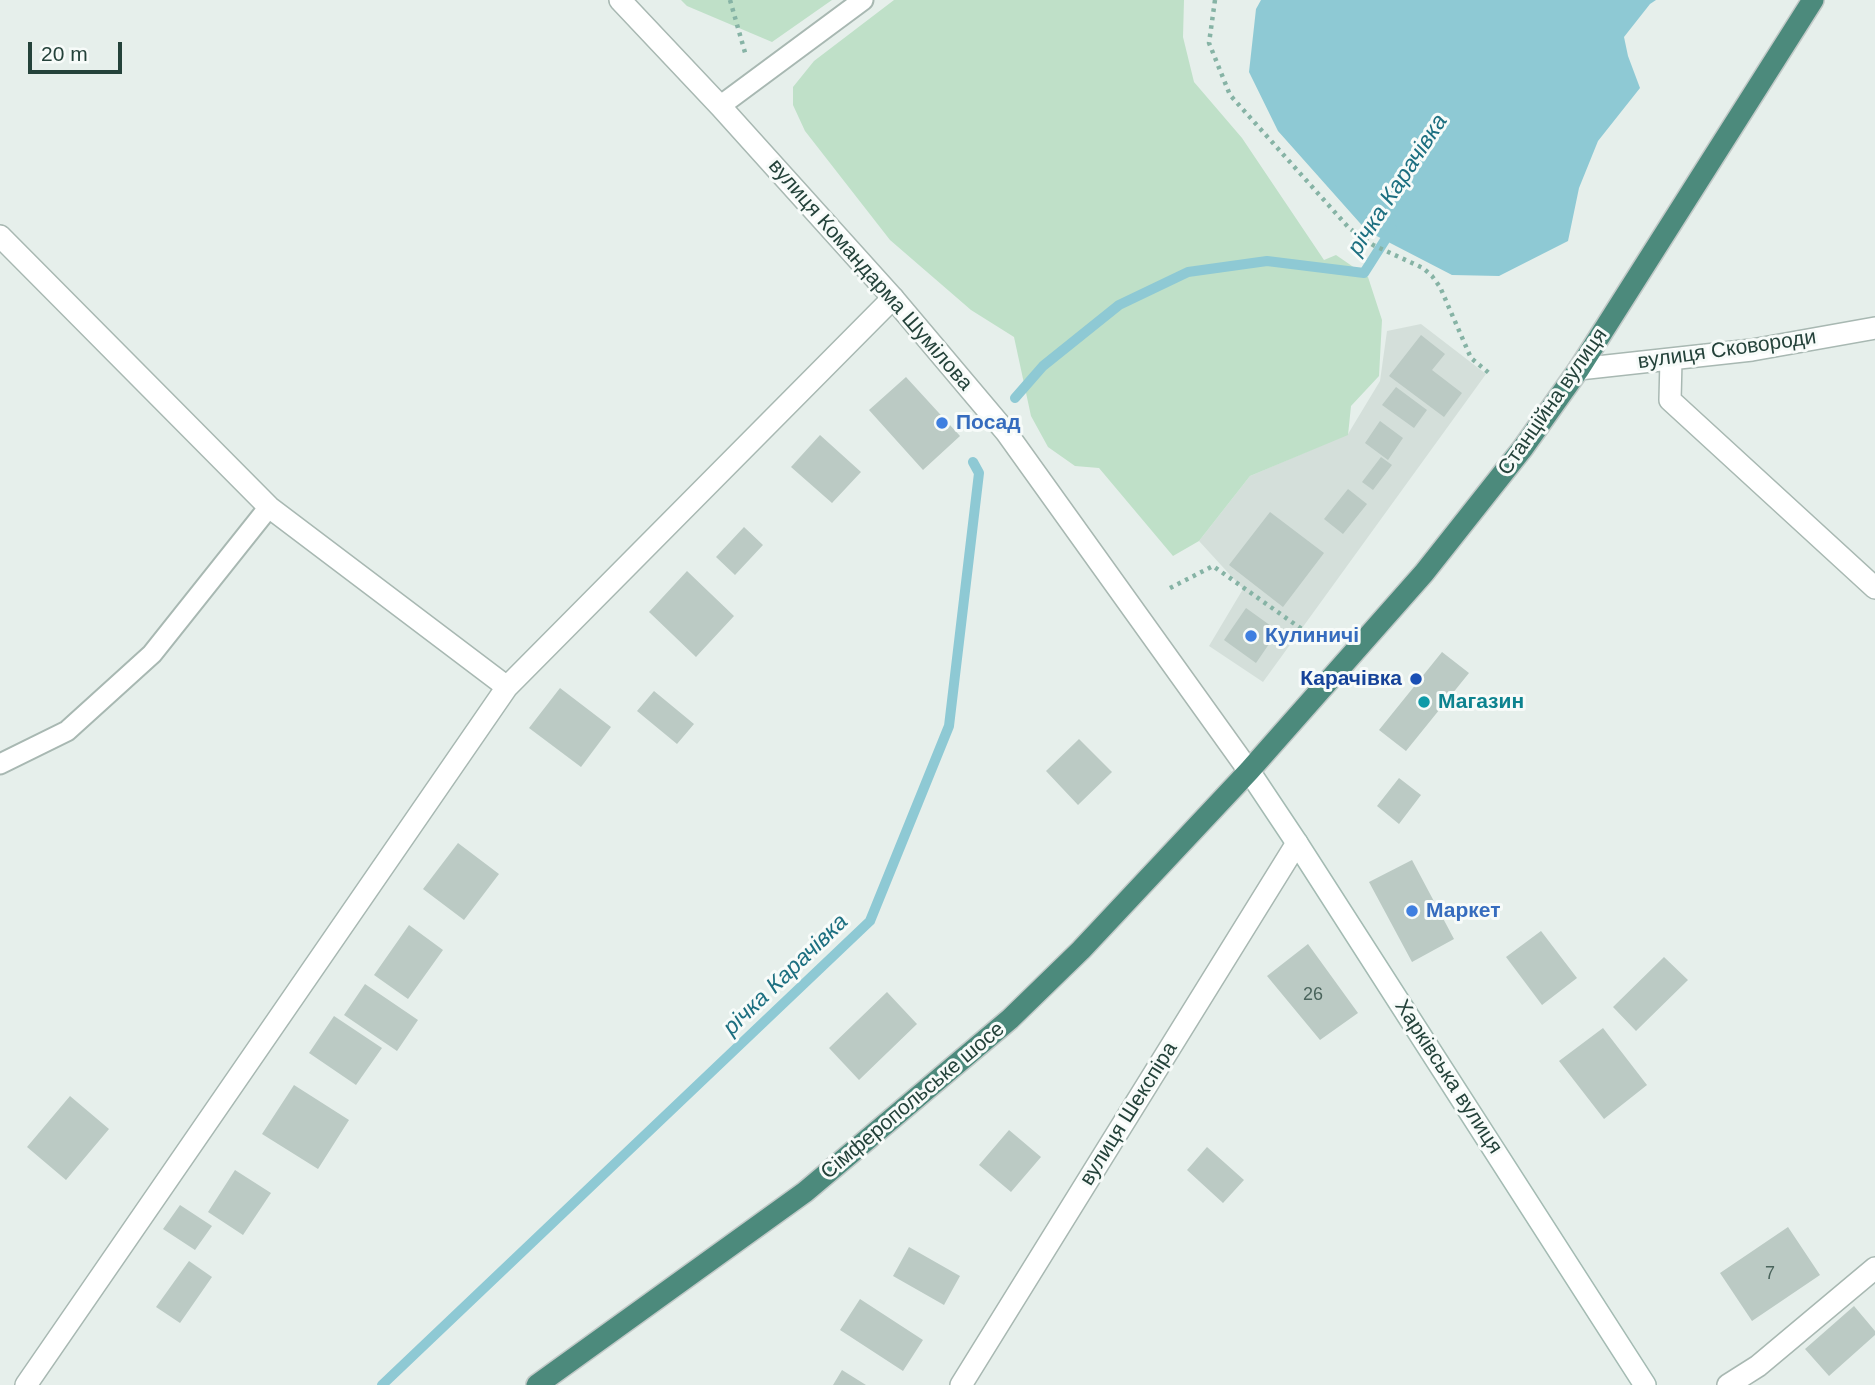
<!DOCTYPE html>
<meta charset="utf-8">
<style>
body{margin:0}
#map{position:relative;width:1875px;height:1385px;overflow:hidden;background:#e6efeb;font-family:Arial,sans-serif}
canvas{display:block}
.scale{position:absolute;left:28px;top:42px;width:94px;height:32px;box-sizing:border-box;border:4px solid #24423a;border-top:0;padding-left:9px;font-size:21px;line-height:24px;white-space:nowrap;color:#24423a;-webkit-text-stroke:5px #f7fbf9;paint-order:stroke}
</style>
<div id="map">
<canvas width="1875" height="1385"></canvas>
<div class="scale">20 m</div>
</div>
<script>
const ctx = document.querySelector('canvas').getContext('2d');
ctx.lineJoin = 'round';
function fillPath(path, color) {
  ctx.fillStyle = color;
  ctx.fill(path, 'evenodd');
}
function poly(rows) {
  const path = new Path2D();
  for (const r of rows) {
    path.moveTo(r[0], r[1]);
    for (let i = 2; i < r.length; i += 2) path.lineTo(r[i], r[i + 1]);
  }
  return path;
}
function strokePath(path, color, width, dash) {
  ctx.strokeStyle = color;
  ctx.lineWidth = width;
  ctx.lineCap = dash ? 'butt' : 'round';
  ctx.setLineDash(dash || []);
  ctx.stroke(path);
}
function label(font, color, halo, rows, align = 'center') {
  ctx.font = font + ' Arial,sans-serif';
  ctx.lineWidth = 6;
  ctx.setLineDash([]);
  ctx.textBaseline = 'middle';
  ctx.strokeStyle = halo;
  ctx.fillStyle = color;
  for (const [text, x, y, turn = 0] of rows) {
    ctx.save();
    ctx.translate(x, y);
    ctx.rotate((+turn || 0) * Math.PI / 180);
    ctx.textAlign = isNaN(turn) ? turn : align;
    if (halo) ctx.strokeText(text, 0, 0);
    ctx.fillText(text, 0, 0);
    ctx.restore();
  }
}
fillPath(poly([
 [1421,324,1486,374,1263,682,1209,646,1243,589,1199,541,1250,476,1348,434,1380,381,1387,331]
]), '#d4dfda');
fillPath(poly([
 [681,0,832,0,772,42,687,6],
 [894,0,1184,0,1183,37,1194,82,1242,138,1324,260,1336,255,1368,277,1382,320,1379,376,1351,406,1348,435,1250,476,1199,541,1173,556,1099,468,1075,466,1048,447,1031,416,1014,337,971,310,890,240,805,131,793,105,793,87,814,61]
]), '#bfe0c8');
fillPath(poly([
 [1261,0,1656,0,1650,4,1624,37,1628,56,1640,88,1598,141,1579,188,1568,241,1499,276,1452,275,1367,231,1278,131,1249,72,1256,9]
]), '#8ec9d4');
strokePath(poly([
 [1015,398,1043,366,1119,305,1188,272,1267,261,1364,273,1392,229],
 [382,1385,870,921,949,726,979,473,973,462]
]), '#8ec9d4', 10);
fillPath(poly([
 [1421,335,1445,354,1432,370,1462,393,1444,417,1389,376],
 [906,377,960,436,923,470,869,410],
 [1396,387,1427,410,1414,428,1382,405],
 [1380,421,1403,438,1388,460,1365,443],
 [820,435,861,472,832,503,791,467],
 [1381,457,1392,465,1373,490,1362,482],
 [1348,489,1367,504,1343,534,1324,519],
 [1270,512,1324,553,1283,607,1229,565],
 [744,527,763,545,735,575,716,557],
 [687,571,734,616,696,657,649,612],
 [1246,608,1278,631,1256,663,1224,640],
 [1442,652,1469,673,1406,751,1379,730],
 [560,688,611,727,581,767,529,728],
 [654,691,694,724,677,744,637,711],
 [1079,739,1112,772,1078,805,1046,771],
 [1399,778,1421,795,1399,824,1377,806],
 [458,843,499,874,464,920,423,889],
 [1412,860,1454,939,1412,962,1369,882],
 [409,925,443,950,408,999,374,975],
 [1541,931,1577,978,1542,1005,1506,957],
 [1308,944,1358,1013,1320,1040,1267,976],
 [1664,957,1688,980,1636,1031,1613,1007],
 [365,984,418,1020,397,1051,344,1015],
 [887,992,917,1024,859,1080,829,1048],
 [334,1016,382,1048,356,1085,309,1053],
 [1603,1028,1647,1085,1604,1119,1559,1061],
 [294,1085,349,1120,318,1169,262,1134],
 [70,1096,109,1129,66,1180,27,1147],
 [1009,1130,1041,1157,1011,1192,979,1165],
 [1207,1147,1244,1180,1223,1203,1187,1170],
 [235,1170,271,1193,243,1235,208,1212],
 [180,1205,212,1226,195,1250,163,1229],
 [1788,1227,1820,1275,1752,1321,1720,1273],
 [909,1247,960,1276,944,1305,893,1276],
 [189,1261,212,1277,180,1323,156,1307],
 [860,1299,923,1340,903,1371,840,1330],
 [1854,1306,1875,1331,1875,1335,1829,1376,1805,1349],
 [842,1370,866,1385,833,1385]
]), '#bbcac4');
const service = poly([
 [720,106,863,0],
 [0,764,67,731,152,654,269,507]
]);
const minor = poly([
 [0,236,269,507,507,687],
 [1671,360,1670,400,1875,588],
 [1579,369,1752,350,1875,328],
 [26,1385,507,687,893,298],
 [961,1385,1297,843],
 [1728,1385,1758,1366,1875,1268]
]);
const tertiary = poly([
 [620,0,720,106,893,298,1006,432,1249,771]
]);
const secondary = poly([
 [1249,771,1297,843,1645,1385]
]);
const trunk = poly([
 [537,1385,805,1192,1010,1019,1081,950,1249,771,1424,573,1523,448,1579,369,1813,0]
]);
strokePath(service, '#a8b8b2', 23);
strokePath(minor, '#a8b8b2', 24);
strokePath(tertiary, '#a8b8b2', 24);
strokePath(secondary, '#a4bbb3', 24);
strokePath(trunk, '#c2cac8', 24);
strokePath(poly([
 [730,0,746,56],
 [1215,0,1209,43,1230,95,1349,228,1373,245,1423,268,1432,276,1440,287,1471,358,1489,373],
 [1170,588,1213,566,1303,630]
]), '#86b3a5', 4.5, [3.5, 5]);
strokePath(service, '#fff', 19);
strokePath(minor, '#fff', 21);
strokePath(tertiary, '#fff', 21);
strokePath(secondary, '#fff', 21);
strokePath(trunk, '#4c8a7c', 21);
for (const [x, y, r, color] of [
 [942,423,7,"#3f7fe0"],
 [1251,636,7,"#3f7fe0"],
 [1416,679,7,"#1a4fb4"],
 [1424,702,7,"#0f9aa8"],
 [1412,911,7,"#3f7fe0"]
]) {
  const dot = new Path2D();
  dot.arc(x, y, r, 0, 2 * Math.PI);
  ctx.fillStyle = color;
  ctx.fill(dot);
  strokePath(dot, '#f7fbf9', 2.5);
}
label('18px', '#4a645c', null, [
 ["26",1313,995],
 ["7",1770,1274]
]);
label('21px', '#24423a', '#f7fbf9', [
 ["вулиця Командарма Шумілова",870,275,49],
 ["вулиця Сковороди",1727,350,-8],
 ["Станційна вулиця",1553,402,-55],
 ["Харківська вулиця",1448,1077,57],
 ["Сімферопольське шосе",913,1101,-40],
 ["вулиця Шекспіра",1129,1114,-58]
]);
label('bold 21px', '#366cbe', '#f7fbf9', [
 ["Посад",956,423],
 ["Кулиничі",1265,636],
 ["Маркет",1426,911]
], 'left');
label('bold 21px', '#164399', '#f7fbf9', [
 ["Карачівка",1402,679]
], 'right');
label('bold 21px', '#0d838f', '#f7fbf9', [
 ["Магазин",1438,702]
], 'left');
label('italic 23px', '#1c6f80', '#f7fbf9', [
 ["річка Карачівка",1398,185,-57],
 ["річка Карачівка",786,975,-44]
]);
</script>
